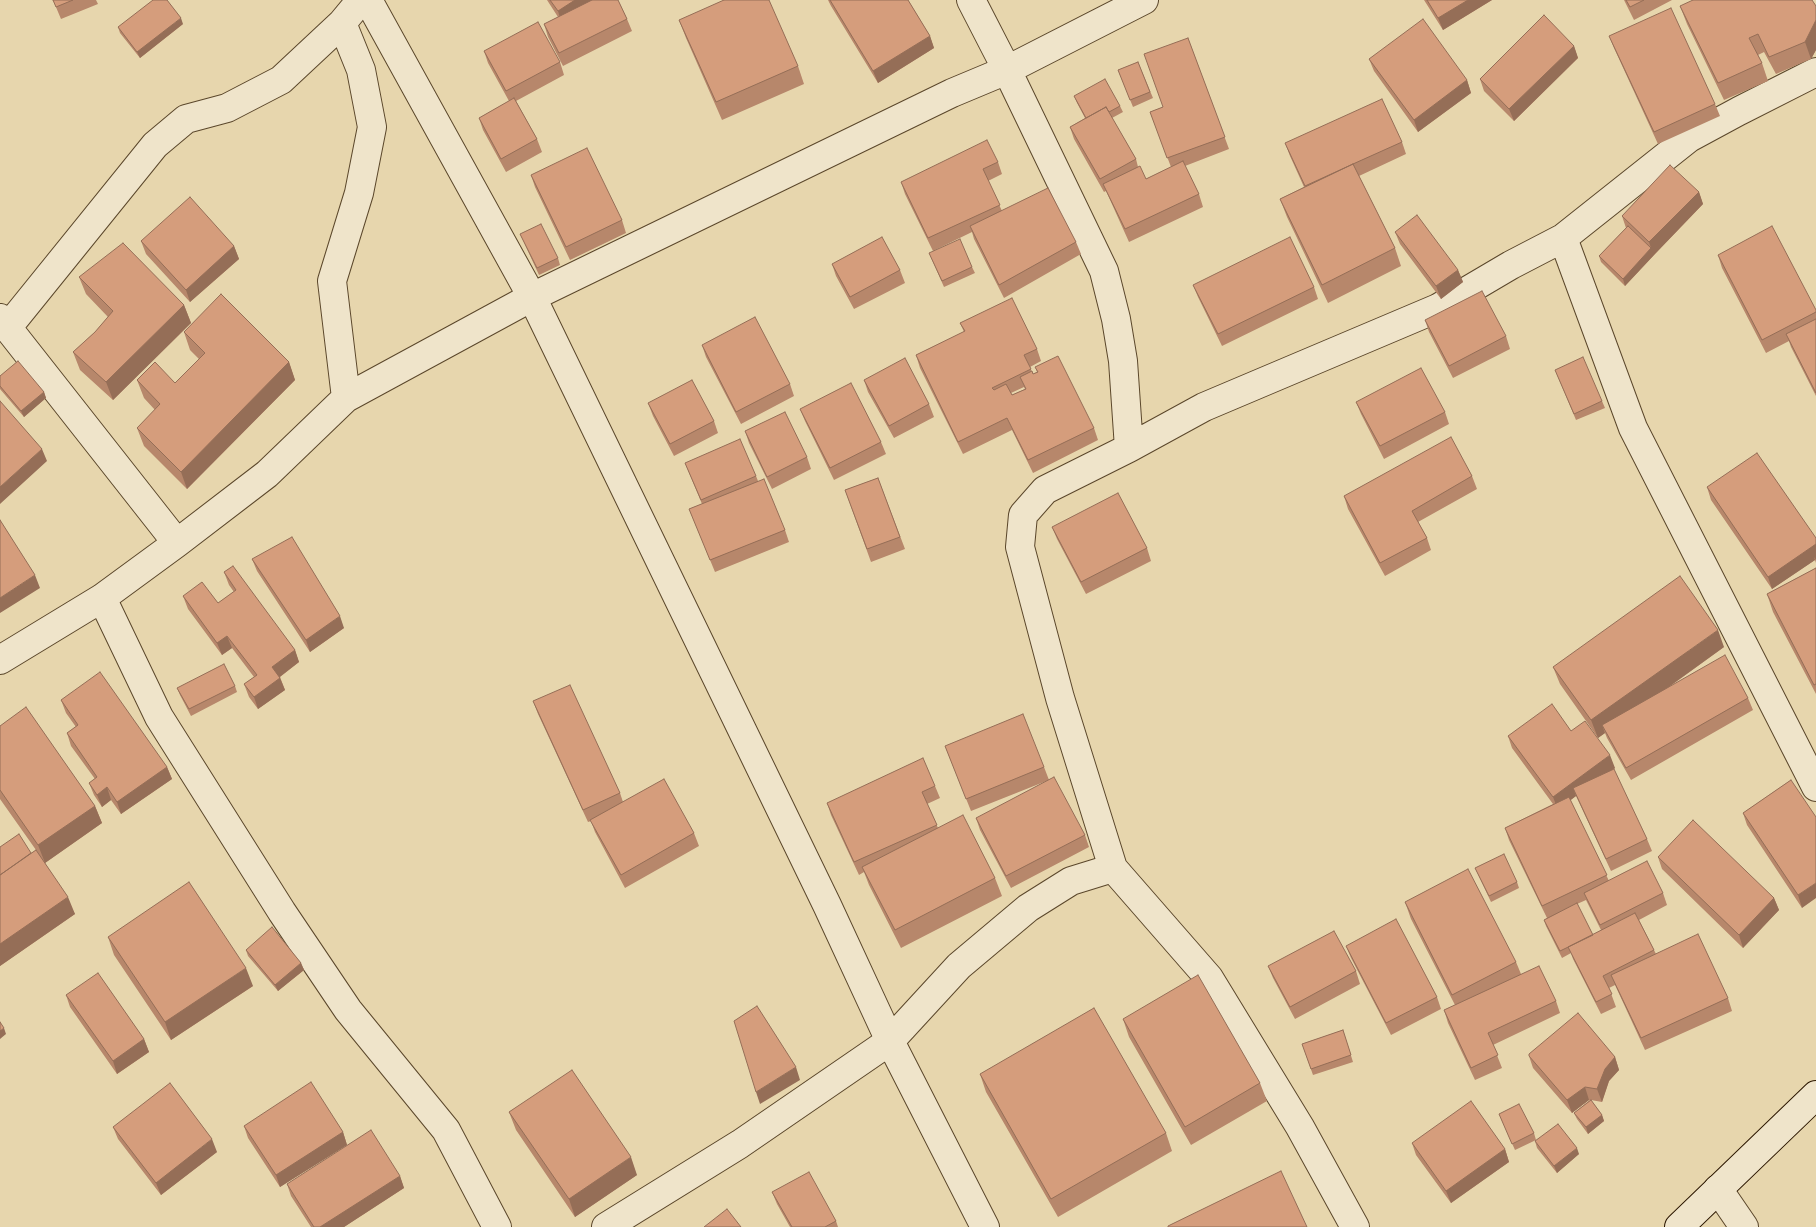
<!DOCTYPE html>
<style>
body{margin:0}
canvas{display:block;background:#e7d6ad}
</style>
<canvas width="1816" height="1227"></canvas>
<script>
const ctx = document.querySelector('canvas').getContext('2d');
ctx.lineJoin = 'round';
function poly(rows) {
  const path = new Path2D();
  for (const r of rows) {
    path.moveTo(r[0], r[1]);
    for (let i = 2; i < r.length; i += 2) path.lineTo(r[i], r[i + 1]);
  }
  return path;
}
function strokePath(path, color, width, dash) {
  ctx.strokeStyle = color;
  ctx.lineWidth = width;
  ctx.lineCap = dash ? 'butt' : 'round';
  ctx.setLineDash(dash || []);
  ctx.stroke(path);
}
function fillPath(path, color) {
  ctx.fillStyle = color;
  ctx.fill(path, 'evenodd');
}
const street = poly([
 [368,0,532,297,827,905,890,1041,985,1227],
 [971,0,1007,70,1104,271,1116,319,1123,361,1129,448,1045,490,1023,515,1020,547,1060,698,1113,868,1209,978,1300,1127,1355,1227],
 [342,23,361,70,372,127,359,193,332,281,346,398],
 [1563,238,1689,138,1739,111,1816,72],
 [0,318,177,543],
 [8,327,155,145,186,119,227,108,281,80,342,23,361,0],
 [1129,448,1204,407,1438,308,1511,265,1563,238,1633,428,1816,787],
 [102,598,159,717,282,912,348,1010,446,1130,497,1227],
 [0,660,102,598,177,543,267,474,346,398,532,297,952,93,1007,70,1144,0],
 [1718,1189,1744,1227],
 [606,1227,740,1144,890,1041,959,966,1028,908,1071,881,1113,868]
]);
const secondary = poly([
 [1679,1227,1816,1095]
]);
strokePath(street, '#5b472b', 30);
strokePath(secondary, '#2c1700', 30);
strokePath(street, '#efe4ca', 28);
strokePath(secondary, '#efe4ca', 28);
fillPath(poly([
 [53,0,96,0,98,4,61,19],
 [547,0,618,0,627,19,632,31,563,66,548,37,544,24,558,17],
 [828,0,908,0,930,36,934,48,878,83,831,6],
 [1424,0,1492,0,1443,30],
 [1624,0,1672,0,1634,20],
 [1680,6,1816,6,1816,50,1811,59,1776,74,1764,52,1758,55,1762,63,1768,81,1724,100,1687,24],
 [679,20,798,66,804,84,722,120,686,38],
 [183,24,140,58,120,33,118,27],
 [1609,36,1715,104,1720,116,1658,144,1614,48],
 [1188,38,1229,149,1185,166,1199,194,1203,207,1129,242,1106,191,1104,192,1074,139,1070,127,1085,118,1077,103,1074,96,1120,106,1123,112,1112,118,1136,159,1138,167,1146,179,1171,167,1150,112,1163,107],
 [1574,46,1578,58,1514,121,1484,91,1480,79],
 [484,51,560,62,564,75,516,101,537,139,542,152,506,172,483,130,479,118,509,101,488,63],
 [1369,59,1467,80,1471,93,1418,132,1374,71],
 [1138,62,1153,98,1133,107,1118,70],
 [1402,142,1406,154,1359,176,1395,248,1401,266,1328,303,1287,217,1280,199,1304,187,1290,156,1285,143],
 [998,162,1002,174,988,181,1002,211,1076,242,1081,254,1004,298,974,239,972,232,933,251,905,194,901,182],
 [531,175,622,220,626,233,570,260,535,187],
 [1699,192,1703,204,1654,255,1625,286,1601,262,1599,256,1626,228,1622,216],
 [1395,232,1458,270,1463,282,1441,299,1400,244],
 [520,234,558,258,560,265,539,275],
 [141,241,234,246,239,259,190,302,146,254],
 [929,253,972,267,975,273,944,287],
 [1718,255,1816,310,1816,396,1791,347,1789,341,1766,353,1722,268],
 [832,264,900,270,905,283,854,309,836,276],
 [79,277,184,305,191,323,113,400,80,370,73,352,95,332,108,317,86,294],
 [1193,285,1314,287,1318,299,1222,346,1198,297],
 [1425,320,1506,336,1510,349,1453,378,1429,332],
 [960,323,1037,349,1041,361,1030,367,1033,374,1037,372,1035,367,1094,428,1098,440,1033,473,1012,430,963,454,920,368,916,355,964,332],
 [1024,387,1025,389,1012,395,1011,393],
 [184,332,289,362,295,380,187,489,144,446,137,428,155,410,144,398,137,380,175,383,199,359,190,350],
 [702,345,790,384,794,396,741,424,706,357],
 [1555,370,1602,401,1605,408,1576,420],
 [0,376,44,392,46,398,24,417,0,389],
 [864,380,929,404,934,417,894,438,868,392],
 [1356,402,1445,412,1449,424,1384,459,1361,414],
 [648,403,714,421,718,433,674,456,653,416],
 [800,409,881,442,886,454,834,480,805,421],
 [745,431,807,457,811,469,772,489,749,443],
 [685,463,756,476,758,481,785,530,789,542,715,572,689,509,702,504],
 [1472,476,1477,489,1418,522,1427,538,1431,550,1385,576,1348,509,1344,496],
 [878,478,905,549,871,562,845,490],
 [1707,487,1816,538,1816,563,1815,560,1772,589,1711,500],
 [1052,527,1147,548,1151,561,1086,594,1057,539],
 [252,559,344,628,310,652,257,571],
 [1816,568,1816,694,1773,612,1767,594],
 [224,572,295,650,299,662,280,677,285,690,258,709,249,697,244,684,254,677,232,648,222,655,188,609,183,596,218,603,234,592,229,585],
 [1724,647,1669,687,1748,698,1753,710,1631,780,1607,738,1605,733,1598,738,1560,684,1553,667],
 [235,686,237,692,191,716,180,695,177,688],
 [61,700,167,767,172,779,121,814,111,800,102,807,94,795,89,783,95,779,71,746,67,733,76,727,66,713],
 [533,701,620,793,623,802,694,833,699,846,625,888,595,832,591,821,588,822,538,714],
 [0,726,95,806,102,823,45,863,75,914,0,966,0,847,31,853,36,850,0,799],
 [1571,731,1615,768,1610,771,1647,839,1652,851,1611,871,1576,796,1570,800,1609,881,1663,893,1667,905,1639,920,1656,954,1728,998,1732,1011,1645,1050,1615,985,1609,988,1616,1007,1601,1014,1573,959,1571,953,1562,958,1546,926,1544,920,1547,918,1509,840,1505,828,1553,804,1512,748,1508,736],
 [1586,900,1601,930,1593,935,1577,904],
 [945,746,1044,767,1049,780,971,811],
 [1791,780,1802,908,1747,825,1743,813],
 [935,786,940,798,927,804,938,828,995,878,1002,896,901,948,869,885,864,872,859,875,831,815,827,803],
 [976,818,1085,835,1089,847,1011,888,980,830],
 [1658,857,1774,898,1779,910,1743,948,1662,869],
 [1475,868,1517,882,1519,888,1491,902],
 [1405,902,1516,962,1521,974,1556,1001,1560,1013,1493,1045,1502,1068,1475,1080,1448,1023,1444,1010,1455,1005,1411,919],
 [108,937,253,986,171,1040,114,955],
 [1346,946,1437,997,1441,1009,1391,1035,1351,958],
 [246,950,301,963,304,970,278,991,248,956],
 [1268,966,1356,971,1360,984,1295,1019,1273,978],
 [66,995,144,1039,149,1052,117,1074,70,1007],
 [1123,1019,1260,1083,1267,1101,1191,1145,1129,1037],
 [1343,1030,1353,1062,1313,1075,1302,1044],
 [1529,1056,1615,1057,1619,1070,1609,1081,1602,1102,1591,1100,1602,1115,1604,1121,1588,1134,1577,1119,1574,1113,1590,1100,1589,1100,1572,1113,1533,1068],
 [980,1074,1166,1133,1172,1151,1058,1217,986,1092],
 [509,1112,637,1175,575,1217,516,1130],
 [1499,1114,1534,1133,1536,1140,1515,1150],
 [244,1126,343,1132,347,1145,280,1187,248,1138],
 [113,1127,217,1152,161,1195,118,1139],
 [1535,1141,1579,1154,1557,1173,1537,1148],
 [1412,1143,1505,1149,1509,1162,1451,1203,1416,1155],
 [400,1176,404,1188,344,1227,311,1227,291,1196,287,1184],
 [772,1192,836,1221,838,1227,790,1227,777,1204]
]), '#b7876b');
fillPath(poly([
 [575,0,598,0,562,24,558,11],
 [1468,0,1492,0,1443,30,1438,18],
 [181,18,183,24,140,58,137,52],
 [1816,20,1816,50,1811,59,1805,42],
 [930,36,934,48,878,83,873,71],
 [1574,46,1578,58,1514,121,1509,109],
 [1467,80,1471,93,1418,132,1414,120],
 [1699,192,1703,204,1654,255,1625,286,1623,279,1651,248,1649,242],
 [234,246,239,259,190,302,186,290],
 [1458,270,1463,282,1441,299,1436,286],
 [184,305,191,323,113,400,106,382],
 [289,362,295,380,187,489,181,472],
 [44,392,46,398,24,417,21,411],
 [42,449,47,461,0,504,0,487],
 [1816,544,1816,560,1814,557,1815,560,1772,589,1768,577],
 [35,575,40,588,0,613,0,598],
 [340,616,344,628,310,652,306,640],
 [1718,630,1724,647,1606,732,1602,725,1605,733,1598,738,1591,720],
 [227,636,232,648,222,655,217,643],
 [295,650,299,662,277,679,272,667],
 [280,678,285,690,258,709,254,697],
 [1610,755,1615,768,1577,796,1573,788,1576,796,1558,810,1553,797],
 [167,767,172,779,121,814,117,802],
 [107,787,111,800,102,807,97,795],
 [95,806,102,823,45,863,38,845],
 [1816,883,1816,898,1802,908,1798,895],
 [68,897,75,914,0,966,0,944],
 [1774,898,1779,910,1743,948,1739,935],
 [301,963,304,970,278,991,275,985],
 [246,968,253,986,171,1040,165,1022],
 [4,1028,6,1034,0,1039,0,1031],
 [144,1039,149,1052,117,1074,113,1061],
 [1615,1057,1619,1070,1609,1081,1602,1102,1597,1089,1605,1069],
 [796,1067,800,1080,760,1104,756,1092],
 [1585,1087,1589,1100,1572,1113,1567,1100],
 [1602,1115,1604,1121,1588,1134,1586,1127],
 [343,1132,347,1145,280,1187,276,1175],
 [212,1139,217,1152,161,1195,156,1183],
 [1577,1148,1579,1154,1557,1173,1554,1166],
 [1505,1149,1509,1162,1451,1203,1446,1191],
 [631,1157,637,1175,575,1217,569,1199],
 [400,1176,404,1188,344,1227,320,1227]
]), '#956e57');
const building = poly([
 [53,0,73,0,56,7,53,0],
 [153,0,167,0,181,18,137,52,118,27,153,0],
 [550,0,575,0,558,11,550,0],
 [592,0,618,0,627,19,559,53,544,24,592,0],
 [724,0,769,0,798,66,716,102,679,20,724,0],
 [830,0,908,0,930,36,873,71,830,0],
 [1427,0,1468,0,1438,18,1427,0],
 [1626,0,1644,0,1630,7,1626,0],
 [1693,0,1812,0,1816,6,1816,20,1805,42,1769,57,1758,34,1749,38,1762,63,1718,83,1680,6,1693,0],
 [1671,8,1715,104,1654,132,1609,36,1671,8],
 [1544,15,1574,46,1509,109,1480,79,1544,15],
 [1423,19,1467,80,1414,120,1369,59,1423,19],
 [538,22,560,62,506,91,484,51,538,22],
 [1188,38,1225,137,1167,158,1150,112,1163,107,1144,54,1188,38],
 [1138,62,1150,92,1130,100,1118,70,1138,62],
 [1105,79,1120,106,1109,112,1106,107,1086,118,1074,96,1105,79],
 [514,98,537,139,501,159,479,118,514,98],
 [1382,99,1402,142,1353,164,1305,186,1285,143,1382,99],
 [1106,107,1136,159,1100,179,1070,127,1106,107],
 [987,140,998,162,983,169,1000,205,928,238,901,182,987,140],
 [587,148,622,220,566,247,531,175,587,148],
 [1183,161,1199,194,1125,229,1103,184,1140,166,1146,179,1183,161],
 [1353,164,1395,248,1322,285,1280,199,1353,164],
 [1670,165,1699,192,1649,242,1622,216,1670,165],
 [1048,188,1076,242,999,285,970,226,1048,188],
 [190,197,234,246,186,290,141,241,190,197],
 [1417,215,1458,270,1436,286,1395,232,1417,215],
 [541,224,558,258,537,268,520,234,541,224],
 [1628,226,1651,248,1623,279,1599,256,1628,226],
 [1772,226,1816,310,1816,312,1762,340,1718,255,1772,226],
 [882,237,900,270,850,297,832,264,882,237],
 [1290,237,1314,287,1218,334,1193,285,1290,237],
 [960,239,972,267,942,281,929,253,960,239],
 [123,243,184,305,106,382,73,352,95,332,113,311,79,277,123,243],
 [1482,291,1506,336,1449,366,1425,320,1482,291],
 [221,294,289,362,181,472,137,428,160,404,137,380,155,362,175,383,205,353,184,332,221,294],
 [1012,298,1037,349,1024,355,1031,369,992,388,994,390,1006,384,1012,395,1026,389,1020,377,1032,371,1033,374,1038,372,1035,367,1058,356,1094,428,1028,460,1007,418,958,442,916,355,965,331,960,323,1012,298],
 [755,317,790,384,736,412,702,345,755,317],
 [1816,319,1816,393,1786,334,1816,319],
 [1583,357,1602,401,1574,414,1555,370,1583,357],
 [905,358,929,404,889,426,864,380,905,358],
 [18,361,44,392,21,411,0,386,0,376,18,361],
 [1421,368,1445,412,1380,446,1356,402,1421,368],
 [692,380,714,421,670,444,648,403,692,380],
 [851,383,881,442,830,468,800,409,851,383],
 [0,401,42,449,0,487,0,401],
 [785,412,807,457,767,477,745,431,785,412],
 [1451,437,1472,476,1412,511,1427,538,1380,563,1344,496,1451,437],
 [740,439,756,476,701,500,685,463,740,439],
 [1757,453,1816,538,1816,544,1768,577,1707,487,1757,453],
 [878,478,900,537,867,549,845,490,878,478],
 [764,479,785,530,710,560,689,509,764,479],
 [1118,493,1147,548,1081,582,1052,527,1118,493],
 [0,520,35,575,0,598,0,520],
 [292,537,340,616,306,640,252,559,292,537],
 [233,566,295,650,272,667,280,678,254,697,244,684,257,675,227,636,217,643,183,596,202,582,218,603,236,590,224,572,233,566],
 [1816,568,1816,684,1814,685,1767,594,1816,568],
 [1680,576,1718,630,1591,720,1553,667,1680,576],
 [1725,655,1748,698,1626,768,1602,725,1725,655],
 [224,664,235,686,189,709,177,688,224,664],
 [100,672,167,767,117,802,107,787,97,795,89,783,97,777,67,733,78,725,61,700,100,672],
 [570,685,620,793,583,810,533,701,570,685],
 [1552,704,1571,731,1585,721,1610,755,1553,797,1508,736,1552,704],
 [26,707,95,806,38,845,0,790,0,726,26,707],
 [1023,714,1044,767,966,799,945,746,1023,714],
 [923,758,935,786,922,792,937,825,854,862,827,803,923,758],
 [1614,769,1647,839,1606,859,1573,788,1614,769],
 [1054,777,1085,835,1006,876,976,818,1054,777],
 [664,779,694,833,621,875,590,820,664,779],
 [1791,780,1816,817,1816,883,1798,895,1743,813,1791,780],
 [1569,797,1607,875,1542,906,1505,828,1569,797],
 [963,815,995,878,895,930,862,867,963,815],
 [1693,820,1774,898,1739,935,1658,857,1693,820],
 [19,834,31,853,0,875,0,847,19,834],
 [36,850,68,897,0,944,0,875,36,850],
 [1504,854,1517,882,1489,896,1475,868,1504,854],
 [1647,861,1663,893,1600,925,1584,893,1647,861],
 [1468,869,1516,962,1452,995,1405,902,1468,869],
 [189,882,246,968,165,1022,108,937,189,882],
 [1577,903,1593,935,1560,951,1544,920,1577,903],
 [1635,913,1654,950,1603,976,1612,994,1596,1002,1568,947,1635,913],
 [1396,919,1437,997,1386,1023,1346,946,1396,919],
 [272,927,301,963,275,985,246,950,272,927],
 [1334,931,1356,971,1290,1007,1268,966,1334,931],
 [1698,934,1728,998,1641,1038,1611,975,1698,934],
 [1539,966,1556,1001,1488,1033,1498,1055,1471,1068,1444,1010,1539,966],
 [98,973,144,1039,113,1061,66,995,98,973],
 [1198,975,1260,1083,1185,1127,1123,1019,1198,975],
 [757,1006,796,1067,756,1092,734,1021,757,1006],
 [1094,1008,1166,1133,1051,1199,980,1074,1094,1008],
 [1578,1013,1615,1057,1605,1069,1597,1089,1585,1087,1567,1100,1529,1056,1529,1054,1578,1013],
 [0,1022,4,1028,0,1031,0,1022],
 [1343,1030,1351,1055,1311,1069,1302,1044,1343,1030],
 [572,1070,631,1157,569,1199,509,1112,572,1070],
 [311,1082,343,1132,276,1175,244,1126,311,1082],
 [170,1083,212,1139,156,1183,113,1127,170,1083],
 [1591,1100,1602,1115,1586,1127,1574,1113,1591,1100],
 [1471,1101,1505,1149,1446,1191,1412,1143,1471,1101],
 [1519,1104,1534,1133,1512,1144,1499,1114,1519,1104],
 [1558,1124,1577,1148,1554,1166,1535,1141,1558,1124],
 [371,1130,400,1176,320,1227,314,1227,287,1184,371,1130],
 [1281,1171,1307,1227,1168,1227,1168,1226,1281,1171],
 [809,1172,836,1221,825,1227,792,1227,772,1192,809,1172],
 [727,1209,741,1227,704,1227,727,1209]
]);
fillPath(building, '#d59d7c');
strokePath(building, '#956e57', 1);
</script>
